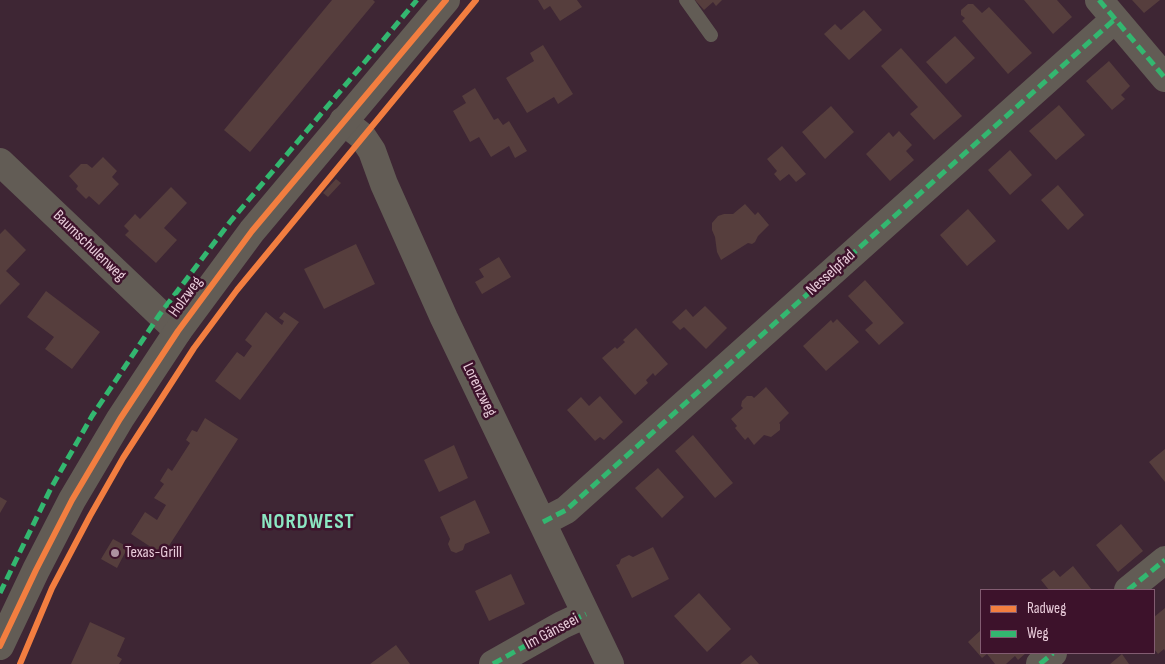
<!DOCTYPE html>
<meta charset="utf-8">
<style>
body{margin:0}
#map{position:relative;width:1165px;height:664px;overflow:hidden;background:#3e2634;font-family:"Sofia Sans Condensed",sans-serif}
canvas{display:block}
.legend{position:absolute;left:980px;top:589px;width:175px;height:65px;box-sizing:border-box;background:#3d122b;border:1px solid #825c71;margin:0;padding:6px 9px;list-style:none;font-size:15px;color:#e9ccda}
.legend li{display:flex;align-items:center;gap:10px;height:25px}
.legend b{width:25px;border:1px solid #825c71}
</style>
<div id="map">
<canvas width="1165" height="664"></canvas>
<ul class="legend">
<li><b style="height:6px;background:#f27e40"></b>Radweg</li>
<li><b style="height:6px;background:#33b770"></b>Weg</li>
</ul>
</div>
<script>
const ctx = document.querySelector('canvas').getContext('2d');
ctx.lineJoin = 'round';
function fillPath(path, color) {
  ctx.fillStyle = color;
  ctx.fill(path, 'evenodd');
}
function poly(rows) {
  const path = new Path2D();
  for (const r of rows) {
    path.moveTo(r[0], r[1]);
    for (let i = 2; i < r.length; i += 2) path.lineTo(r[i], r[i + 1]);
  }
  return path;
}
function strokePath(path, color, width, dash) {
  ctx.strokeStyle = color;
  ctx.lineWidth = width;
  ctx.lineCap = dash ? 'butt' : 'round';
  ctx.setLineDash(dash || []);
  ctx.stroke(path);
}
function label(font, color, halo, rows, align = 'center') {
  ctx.font = font + ' "Sofia Sans Condensed",sans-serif';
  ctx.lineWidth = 5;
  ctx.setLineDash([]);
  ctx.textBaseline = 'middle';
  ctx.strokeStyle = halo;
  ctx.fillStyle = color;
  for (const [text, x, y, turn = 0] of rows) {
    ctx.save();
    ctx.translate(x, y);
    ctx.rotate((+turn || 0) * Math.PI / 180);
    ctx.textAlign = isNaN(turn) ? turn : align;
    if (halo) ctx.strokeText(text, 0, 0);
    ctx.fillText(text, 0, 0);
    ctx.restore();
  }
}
fillPath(poly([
 [332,0,373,0,375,2,250,152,224,130],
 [538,0,577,0,582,7,560,21,550,6,544,10],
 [695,0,722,0,716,6,713,2,704,10],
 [1024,0,1057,0,1072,17,1053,34],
 [1132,0,1160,0,1144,13],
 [968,4,973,4,982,13,989,7,1032,53,1008,74,962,21,965,18,961,15,961,10],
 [864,10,882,30,849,60,824,34,835,24,841,30],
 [955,36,975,58,946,84,926,62],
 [543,45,573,94,558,104,554,97,527,113,506,78,534,61,530,53],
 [901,48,962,116,934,140,910,114,918,107,881,66],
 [1109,61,1130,86,1121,95,1125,99,1112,110,1086,81],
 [475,88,494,120,498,118,503,125,509,121,527,151,515,158,509,146,491,157,479,137,470,142,453,111,466,103,462,96],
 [1059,105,1085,135,1056,160,1029,131],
 [831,106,854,132,825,159,802,132],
 [899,131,912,145,906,151,914,160,890,181,866,154,889,132,893,137],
 [782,146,806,174,796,182,789,174,780,181,774,174,777,171,767,159],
 [1010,150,1032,175,1010,195,988,170],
 [103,157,117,171,112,177,119,184,99,205,89,196,86,199,76,189,78,186,69,176,81,164,87,164,92,168],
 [336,179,341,183,328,197,323,193],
 [1058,185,1084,215,1068,230,1041,200],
 [171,187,187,203,164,228,177,240,156,263,125,235,129,231,124,226,135,214,140,219],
 [745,204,755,215,758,212,769,225,758,236,755,242,752,244,748,243,721,260,717,252,715,237,712,230,712,223,718,216,724,214,733,214],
 [968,209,996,241,967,266,940,235],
 [5,229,26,250,6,271,20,284,0,305,0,234],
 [356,244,375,284,324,309,304,269],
 [499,257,511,277,482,294,475,282,484,277,479,269],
 [865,280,904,323,879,345,865,330,873,323,848,296],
 [46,291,100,332,72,369,45,349,54,337,27,317],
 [705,306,727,328,706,349,684,327,680,330,672,322,686,309,693,317],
 [266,312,282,325,284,321,279,318,284,312,299,322,240,400,215,381,237,352,244,357,252,346,245,340],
 [837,319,859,342,826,371,803,346,831,320,833,323],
 [636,328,668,364,655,376,653,373,646,380,648,383,635,395,602,358,615,347,617,349,625,342,623,340],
 [766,387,789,413,779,423,780,424,780,430,771,437,764,435,754,445,748,437,745,440,735,428,737,426,731,419,743,408,741,406,742,401,747,396,752,396,754,398],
 [600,396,623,422,604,440,600,437,595,441,567,410,581,397,589,406],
 [205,418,238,439,163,555,131,534,145,512,157,520,166,505,154,498,164,484,160,481,168,468,172,471,190,443,186,440,192,430,197,432],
 [693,435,733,483,715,498,675,451],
 [454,445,468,478,439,492,424,460],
 [1165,449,1165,482,1149,462],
 [658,468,684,497,662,518,635,488],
 [0,497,7,501,0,513],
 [475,500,490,533,465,544,463,550,456,553,451,551,448,544,450,539,440,517],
 [1121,524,1143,551,1118,572,1096,545],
 [113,539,128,547,117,568,101,559],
 [653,547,669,579,632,598,616,565,619,564,621,559,629,555,633,557],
 [1073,566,1092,590,1049,590,1041,580,1054,570,1060,577],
 [511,574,525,604,489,621,475,591],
 [699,593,731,629,707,652,674,616],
 [1165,608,1165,651,1164,649,1158,654,1154,649,1154,617],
 [90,622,125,638,117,656,122,659,119,664,71,664],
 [981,630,981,653,1026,653,1018,660,1015,656,1006,664,995,664,987,654,982,658,968,642],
 [396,645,410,664,370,664],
 [1122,654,1129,664,1110,664],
 [751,655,759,664,740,664]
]), '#563e3d');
strokePath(poly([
 [686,0,711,35]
]), '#625c55', 14);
strokePath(poly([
 [1099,0,1165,78],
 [343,121,362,136,372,151,384,184,444,318,610,664],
 [0,162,178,331],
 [543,522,566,510,1115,19],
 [1128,590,1165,560],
 [493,664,562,625,586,614],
 [1040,664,1053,653]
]), '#625c55', 28);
strokePath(poly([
 [0,646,36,570,72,500,120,419,178,331,252,231,446,0]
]), '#625c55', 28);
strokePath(poly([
 [1099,0,1165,78],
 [543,522,566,510,1115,19],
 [1128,590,1165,560],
 [0,593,51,488,92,416,160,314,230,222,417,0],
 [493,664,562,625,586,614],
 [1040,664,1053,653]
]), '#33b770', 5, [10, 5]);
strokePath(poly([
 [0,646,36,570,72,500,120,419,178,331,252,231,446,0],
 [20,664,52,588,90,516,123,458,194,348,237,290,476,0]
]), '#f27e40', 6);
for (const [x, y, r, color] of [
 [115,553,5,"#ad92a0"]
]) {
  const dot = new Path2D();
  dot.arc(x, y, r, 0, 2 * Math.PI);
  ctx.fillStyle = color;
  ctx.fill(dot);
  strokePath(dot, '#3d122b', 2);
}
label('16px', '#e9ccda', '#3d122b', [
 ["Baumschulenweg",89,246,44],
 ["Nesselpfad",831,273,-42],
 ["Holzweg",186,297,-54],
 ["Lorenzweg",479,390,64],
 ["Im Gänseei",552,632,-28]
]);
label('16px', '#e9ccda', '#3d122b', [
 ["Texas-Grill",125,553]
], 'left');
ctx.letterSpacing = '1px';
label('bold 21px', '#8ce6c3', '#3d122b', [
 ["NORDWEST",308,523]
]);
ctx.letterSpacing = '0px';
</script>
